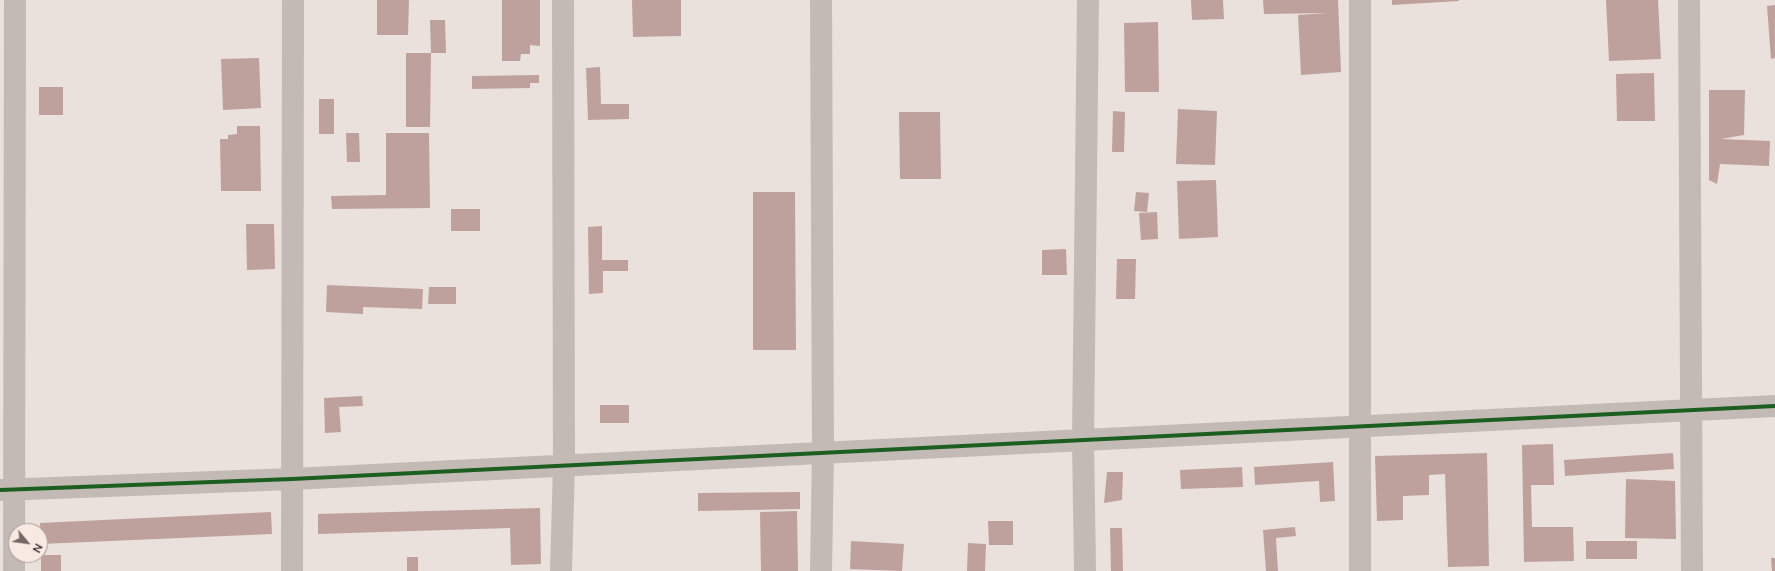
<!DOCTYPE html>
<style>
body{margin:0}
#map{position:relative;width:1775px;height:571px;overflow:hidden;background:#eae1dc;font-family:Mulish,sans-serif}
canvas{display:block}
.north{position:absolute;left:8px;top:523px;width:40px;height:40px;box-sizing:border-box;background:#f8eae2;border:1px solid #a99c96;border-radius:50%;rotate:119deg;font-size:11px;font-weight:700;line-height:16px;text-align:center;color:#332625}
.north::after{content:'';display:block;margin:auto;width:14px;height:18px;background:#736765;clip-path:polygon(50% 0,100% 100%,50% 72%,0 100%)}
</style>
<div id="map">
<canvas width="1775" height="571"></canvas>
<div class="north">N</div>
</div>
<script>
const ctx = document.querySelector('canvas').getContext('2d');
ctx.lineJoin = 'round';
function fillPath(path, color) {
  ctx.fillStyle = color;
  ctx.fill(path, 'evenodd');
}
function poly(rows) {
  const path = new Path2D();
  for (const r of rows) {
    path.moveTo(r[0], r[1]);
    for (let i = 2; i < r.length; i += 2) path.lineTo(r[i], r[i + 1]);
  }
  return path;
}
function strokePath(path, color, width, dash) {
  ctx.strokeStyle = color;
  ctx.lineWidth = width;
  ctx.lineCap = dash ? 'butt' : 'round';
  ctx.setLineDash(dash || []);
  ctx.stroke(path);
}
fillPath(poly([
 [377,0,409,0,408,35,377,35],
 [502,0,540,0,540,46,530,45,530,54,521,54,520,61,502,61],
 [632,0,681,0,681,36,633,37],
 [1191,0,1223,0,1224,19,1192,20],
 [1263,0,1338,0,1341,72,1301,75,1298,15,1327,13,1264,14],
 [1392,0,1459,0,1459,1,1392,5],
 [1606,0,1658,0,1661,59,1609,61],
 [1775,5,1775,58,1771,59,1767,6],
 [430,20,445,20,446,53,431,53],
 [1158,22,1159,92,1125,92,1124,23],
 [406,53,431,53,430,127,406,127],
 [259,58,261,108,223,110,221,59],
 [600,67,601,104,629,104,629,119,588,120,586,68],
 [1654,73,1655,121,1617,121,1616,74],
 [539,75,539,83,530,83,530,88,472,89,472,76],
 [39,87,63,87,63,115,39,115],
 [1709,90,1745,90,1744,135,1721,139,1770,141,1769,166,1720,164,1717,184,1709,180],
 [319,99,334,99,334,134,319,134],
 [1178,109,1217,111,1215,165,1176,164],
 [1113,111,1125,112,1124,152,1112,152],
 [899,112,940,112,941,179,900,179],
 [237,126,260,126,261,191,221,191,220,139,228,139,228,135,237,134],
 [346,133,359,133,360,162,347,162],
 [386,133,429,133,430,208,332,209,331,196,386,195],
 [1216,180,1218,237,1179,239,1177,181],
 [753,192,795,192,796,350,753,350],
 [1136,192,1149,193,1147,212,1134,211],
 [451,209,480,209,480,231,451,231],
 [1157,212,1158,239,1141,240,1139,213],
 [246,224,274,224,275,269,247,270],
 [602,226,602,260,628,260,628,271,603,271,603,293,589,294,588,227],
 [1066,249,1067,275,1042,275,1042,250],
 [1117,259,1136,259,1135,299,1116,299],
 [327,285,423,289,422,309,363,307,363,314,326,312],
 [429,287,456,287,456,304,428,304],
 [362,396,363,406,339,407,341,432,325,433,324,398],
 [600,405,629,405,629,423,600,423],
 [1553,444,1554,485,1531,485,1532,527,1573,527,1574,561,1524,562,1522,445],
 [1487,453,1489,566,1448,567,1445,474,1429,475,1429,495,1403,496,1403,520,1377,521,1375,456],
 [1673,453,1674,469,1565,476,1564,460],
 [1333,462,1335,501,1320,502,1319,481,1255,485,1254,467],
 [1242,467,1243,487,1181,489,1180,470],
 [1107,472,1123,472,1122,500,1104,503],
 [1626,479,1675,481,1676,539,1625,538],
 [800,492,800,509,698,511,698,493],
 [540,508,541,564,511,565,510,528,318,534,318,514],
 [797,511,798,571,761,571,760,512],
 [271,512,272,534,41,544,40,523],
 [988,521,1013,521,1013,545,989,545],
 [1295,527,1296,536,1276,538,1278,571,1266,571,1263,530],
 [1110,528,1122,528,1123,571,1111,571],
 [851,541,904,544,902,571,850,569],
 [1586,541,1637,541,1637,559,1586,559],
 [968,543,986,544,985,571,967,571],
 [41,555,61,555,61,571,41,571],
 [407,557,418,557,418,571,407,571],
 [1771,558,1775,558,1775,571,1772,571]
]), '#bea19d');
strokePath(poly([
 [1689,0,1692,571],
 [0,490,292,479,1775,406],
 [14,571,15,0],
 [292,571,293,0],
 [561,571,564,465,563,0],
 [821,571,823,452,821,0],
 [1085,571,1083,440,1088,0],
 [1360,571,1360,0]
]), '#c3b9b5', 22);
strokePath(poly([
 [0,490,292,479,1775,406]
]), '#1b5e20', 4);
</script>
